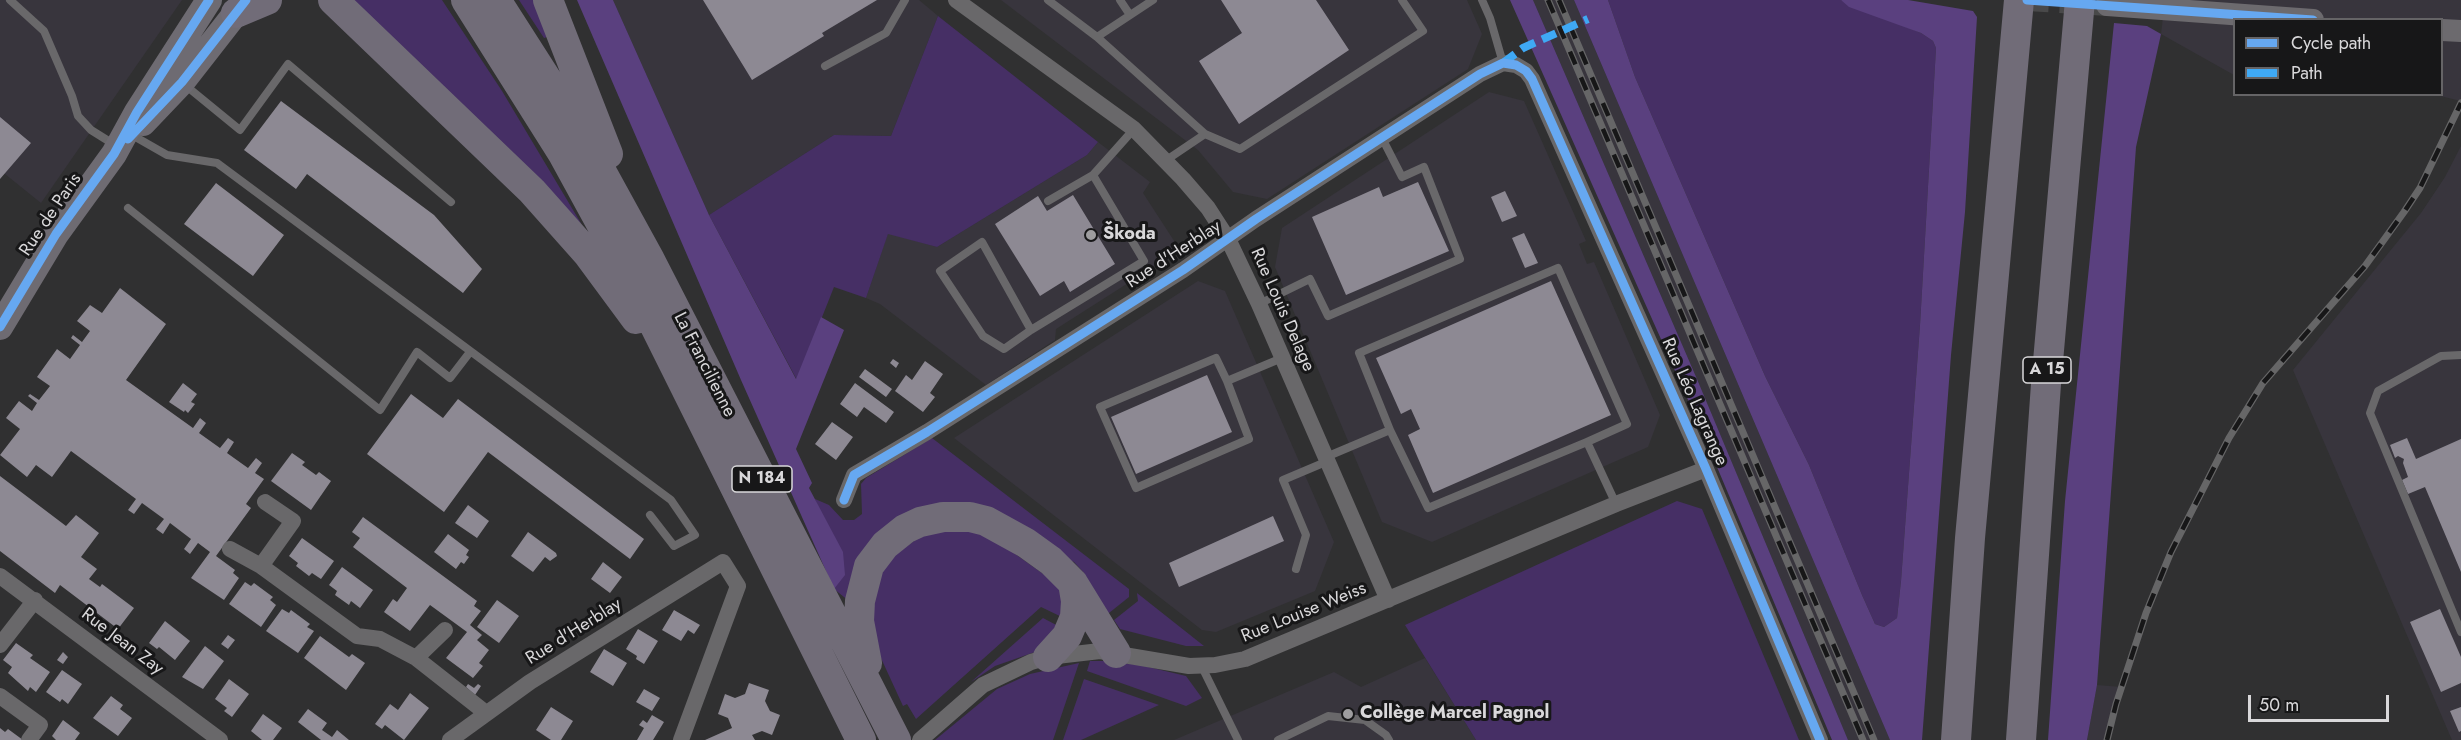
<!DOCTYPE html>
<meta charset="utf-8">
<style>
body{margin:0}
#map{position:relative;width:2461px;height:740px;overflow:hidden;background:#303031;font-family:Jost,sans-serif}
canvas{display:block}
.legend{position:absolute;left:2233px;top:18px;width:210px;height:78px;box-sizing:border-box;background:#171718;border:2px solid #656466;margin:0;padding:8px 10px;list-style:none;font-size:18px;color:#d9d8da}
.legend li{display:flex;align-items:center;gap:12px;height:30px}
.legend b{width:30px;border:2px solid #656466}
.scale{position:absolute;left:2248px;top:695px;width:141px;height:27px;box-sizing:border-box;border:3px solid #d9d8da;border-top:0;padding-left:8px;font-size:18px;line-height:21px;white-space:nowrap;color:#d9d8da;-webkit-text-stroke:4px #171718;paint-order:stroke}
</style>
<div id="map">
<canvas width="2461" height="740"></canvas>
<ul class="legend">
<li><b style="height:8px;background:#66a8f1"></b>Cycle path</li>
<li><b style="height:8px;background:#3fa9f5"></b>Path</li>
</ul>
<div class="scale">50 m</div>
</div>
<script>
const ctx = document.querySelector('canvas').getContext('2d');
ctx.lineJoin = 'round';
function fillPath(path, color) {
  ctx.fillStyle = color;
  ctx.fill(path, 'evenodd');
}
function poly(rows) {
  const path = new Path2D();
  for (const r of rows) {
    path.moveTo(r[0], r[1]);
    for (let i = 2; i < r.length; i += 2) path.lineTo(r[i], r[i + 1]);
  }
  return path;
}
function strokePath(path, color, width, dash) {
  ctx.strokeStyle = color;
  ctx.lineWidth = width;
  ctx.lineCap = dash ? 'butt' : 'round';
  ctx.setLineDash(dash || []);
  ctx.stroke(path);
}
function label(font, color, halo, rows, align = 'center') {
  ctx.font = font + ' Jost,sans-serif';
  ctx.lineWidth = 6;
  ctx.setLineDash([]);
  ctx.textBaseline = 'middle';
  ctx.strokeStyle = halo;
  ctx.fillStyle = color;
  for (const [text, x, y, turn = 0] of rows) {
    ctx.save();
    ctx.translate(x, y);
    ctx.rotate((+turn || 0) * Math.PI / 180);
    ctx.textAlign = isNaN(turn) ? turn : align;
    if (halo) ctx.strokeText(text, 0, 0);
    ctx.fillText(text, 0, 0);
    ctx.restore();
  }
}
fillPath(poly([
 [0,0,182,0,41,203,0,170],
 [613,0,919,0,938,16,891,136,834,135,709,215],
 [1001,0,1467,0,1482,34,1468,69,1267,199,1233,192,1198,150],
 [1533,0,1574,0,1890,740,1848,740,1697,379],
 [2165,0,2461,0,2461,101,2436,95,2442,94,2442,20,2234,20,2234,75,2161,34],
 [1489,92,1524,101,1586,241,1579,244,1587,264,1594,262,1660,415,1648,447,1432,542,1382,522,1275,267,1282,228],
 [1098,142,1150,182,1143,193,1180,250,1056,329,1055,340,986,385,880,304,866,298,888,233,937,247,1087,155],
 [2461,146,2461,740,2452,740,2293,370,2421,213,2445,177],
 [1198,281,1225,291,1334,542,1315,591,1216,632,1202,630,954,438],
 [1425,658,1476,740,1174,740,1334,672,1361,687],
 [2097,685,2122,687,2110,740,2087,740]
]), '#38353d');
fillPath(poly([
 [352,0,442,0,502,91,582,225],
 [519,0,535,0,550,36,544,38],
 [1608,0,1841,0,1921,33,1933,41,1936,48,1920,325,1901,581,1897,618,1884,627,1875,624,1862,595,1809,465,1765,376,1635,77],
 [938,16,1098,142,1087,155,937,247,888,234,866,298,834,287,797,380,709,215,834,135,891,136],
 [932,438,1129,589,1129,597,1104,617,1084,573,1074,562,932,506,849,601,834,589,815,499,829,505,843,520,854,520,862,514,861,484,866,478],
 [1677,501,1702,509,1799,740,1476,740,1405,625],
 [970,530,997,541,1056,583,1063,589,1066,619,1041,607,916,719,907,704,903,706,880,656,873,629,875,584,891,558,926,532],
 [1137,593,1204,646,1186,646,1120,629,1114,620,1138,601],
 [1043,618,1062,628,1035,652,995,666,971,682],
 [1090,661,1107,661,1140,665,1186,676,1202,698,1186,706,1087,671],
 [1079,663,1053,740,935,740,997,689,1030,674],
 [1084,679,1159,705,1081,740,1063,740]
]), '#462f65');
fillPath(poly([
 [577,0,613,0,709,215,796,379,821,317,844,330,796,449,812,483,809,488,843,552,845,575,834,589,741,380],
 [1510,0,1533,0,1697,379,1848,740,1832,740,1701,429],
 [1574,0,1608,0,1635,77,1765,376,1809,465,1862,595,1875,624,1884,627,1897,618,1901,581,1920,325,1936,48,1933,41,1921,33,1849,7,1841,0,1908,0,1973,11,1977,17,1965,212,1951,355,1922,740,1890,740],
 [2114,23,2147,26,2161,34,2136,147,2097,685,2087,740,2048,740,2065,501]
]), '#5a407f');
fillPath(poly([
 [703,0,877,0,822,33,824,36,752,80],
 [1221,0,1316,0,1349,50,1239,124,1199,61,1242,33],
 [281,101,434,215,482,269,463,293,307,174,296,189,244,150],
 [0,117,31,143,0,179],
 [1418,182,1449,251,1346,295,1312,217,1379,187,1383,197],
 [216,183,284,235,253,276,184,224],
 [1505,191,1517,216,1502,222,1491,197],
 [1073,195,1115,264,1070,292,1064,281,1040,296,995,224,1038,196,1047,211],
 [1524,233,1538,263,1525,268,1512,238],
 [1551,281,1611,415,1433,493,1408,435,1420,429,1411,409,1401,414,1376,358],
 [120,288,166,324,126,380,193,428,200,418,206,423,199,433,220,448,228,438,234,442,227,453,248,468,256,458,262,463,255,473,264,479,246,504,251,508,216,556,235,570,233,573,239,578,224,600,191,578,210,552,198,543,190,554,184,549,191,539,170,523,163,534,156,529,164,519,142,503,134,514,128,510,136,499,71,451,52,477,36,465,27,477,0,455,20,429,6,418,19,401,32,411,37,403,28,396,30,394,39,400,50,386,37,377,57,349,70,359,80,345,71,338,73,335,82,342,90,331,77,321,90,305,102,313],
 [893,359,899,363,896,368,890,363],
 [925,361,943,374,930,393,935,397,923,412,895,391,906,375,912,380],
 [865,369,892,389,886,397,859,377],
 [1207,375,1232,432,1136,474,1111,417],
 [183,383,197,394,191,402,195,404,188,413,185,410,184,412,169,402],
 [855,383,894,412,886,423,864,407,857,417,840,404],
 [411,394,443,418,458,399,644,539,630,559,488,452,444,512,367,454],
 [832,422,853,437,836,460,815,444],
 [2407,438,2416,459,2461,439,2461,572,2425,487,2408,494,2402,480,2408,477,2403,463,2404,459,2398,456,2395,458,2390,445],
 [292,453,305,462,302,465,316,475,319,472,331,481,311,510,271,481],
 [0,476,66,526,76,515,99,533,81,557,97,569,89,579,100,587,102,584,134,608,118,629,60,585,55,593,0,551],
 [468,505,489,521,477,538,455,523],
 [1273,516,1284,541,1179,587,1169,563],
 [363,517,477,601,474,606,481,611,470,625,482,635,477,640,489,650,479,663,483,666,473,678,446,658,467,632,430,605,410,631,384,612,393,599,397,602,407,588,353,547,360,538,352,532],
 [528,532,556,553,557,556,550,561,545,557,533,572,511,556],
 [448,534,469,550,466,555,469,557,464,564,461,562,456,569,434,552],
 [302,538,334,561,321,579,312,573,309,576,296,566,298,563,289,556],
 [603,562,622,577,610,593,591,579],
 [342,567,373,590,360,608,351,601,349,605,335,595,337,591,329,585],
 [245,582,251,586,254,583,273,597,270,600,276,605,261,627,229,604],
 [497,600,519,616,499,643,477,627],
 [282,609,289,613,291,610,310,624,307,627,314,631,298,653,266,631],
 [2440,609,2461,657,2461,683,2441,692,2410,622],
 [674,610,700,625,694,634,688,630,681,641,662,630],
 [165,621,190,641,175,660,159,647,157,649,149,643],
 [638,629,658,641,644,664,636,659,637,656,626,649],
 [228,635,235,640,228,649,221,644],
 [320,636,349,657,352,654,365,663,346,690,304,658],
 [16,643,33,655,30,658,50,672,36,692,30,687,28,691,8,673,12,667,3,660],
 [205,646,224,661,203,689,182,677],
 [604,649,627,663,613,686,590,672],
 [63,652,68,657,63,664,57,660],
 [62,670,82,684,68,704,62,699,60,702,46,692],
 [229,679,249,694,232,717,224,711,227,708,215,699],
 [749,683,769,690,765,701,770,711,780,715,772,735,762,731,752,735,755,740,705,740,732,728,728,718,718,714,725,694,735,698,745,694],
 [468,684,474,688,478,684,481,686,475,695,466,687],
 [644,689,660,698,652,711,636,702],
 [410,693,429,708,404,740,385,725,382,729,375,724,390,704,398,710],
 [111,696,123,705,120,709,132,718,118,736,93,718],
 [551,707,573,721,561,740,551,740,536,730],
 [2461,707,2461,731,2459,732,2450,711],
 [308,709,327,723,322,730,332,737,337,730,349,740,321,740,298,722],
 [263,714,282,728,273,740,262,740,251,731],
 [652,715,664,722,653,740,637,740,644,728,639,725,643,720,647,723],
 [63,720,80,733,75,740,56,740,52,736],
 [0,728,5,732,8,729,23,740,0,740]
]), '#8d8993');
strokePath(poly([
 [2027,0,2107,5]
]), '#49494a', 22, [22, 11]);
strokePath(poly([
 [10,0,44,31,72,96,78,116,91,130,115,145],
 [1048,0,1097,37],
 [1120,0,1130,15],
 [1153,0,1097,37,1205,134,1240,149,1423,31,1402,0],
 [1482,0,1490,18,1503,63],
 [825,66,886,33,905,0],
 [185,85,240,130,288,64,451,202],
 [132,135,167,155,217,163,671,500,695,535,674,546,650,515],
 [1165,161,1205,134],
 [1048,201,1093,175,1134,129],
 [128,208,380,410,417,352,450,378,470,352],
 [1259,304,1310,279,1328,316,1460,259,1424,167,1402,177,1382,138],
 [1031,330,1004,349,983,336,940,271,982,242,1031,330,1144,261,1093,175],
 [2461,355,2441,356,2378,391,2370,413,2461,632],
 [1227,381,1249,439,1136,488,1100,407,1216,358,1227,381,1282,358],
 [1587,442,1428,508,1390,430,1359,353,1558,268,1627,424,1587,442,1616,504],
 [1326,457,1390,430],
 [1296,569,1306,535,1283,480,1328,461],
 [1202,667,1238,740],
 [1278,740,1328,716,1365,720,1386,735,1389,740]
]), '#69686a', 8);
strokePath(poly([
 [956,0,1134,129,1183,179,1208,208,1228,239,1259,304,1388,600],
 [844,500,854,475,927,432,1183,270,1256,219,1480,74,1503,63,1516,65,1526,71,1532,79,1706,469,1820,740],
 [265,502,293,521,261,566,357,636,380,639,416,658,486,713],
 [230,549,261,566],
 [0,576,220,740],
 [0,645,35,600],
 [416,658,445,630],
 [0,696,40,725,29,740],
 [450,740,530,682,723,562,738,586,681,740],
 [920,740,983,685,1031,662,1048,657,1100,651,1189,666,1215,665,1245,659,1616,504,1706,469]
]), '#69686a', 16);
strokePath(poly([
 [2107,5,2313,20],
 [2442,30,2461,31]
]), '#6c6a6e', 22);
strokePath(poly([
 [143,123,182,82,246,0],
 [0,327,56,234,114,154,137,112,209,0]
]), '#6e6b72', 26);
strokePath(poly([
 [333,0,532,191,588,254,636,319],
 [466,0,563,154,633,282,861,740],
 [496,0,546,78,600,169,650,260,896,740],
 [548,0,608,154],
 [236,13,267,0],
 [1048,657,1067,636,1075,617,1076,601,1073,583],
 [867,663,859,621,860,601,869,566,885,545,905,529,920,522,943,517,970,517,986,521,1026,543,1051,561,1073,583,1116,653],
 [1956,740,1970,538,2019,0],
 [2021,740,2046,384,2080,0]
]), '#716c78', 30);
const rail = poly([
 [1548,0,1863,740],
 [1559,0,1874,740],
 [2107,740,2116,704,2146,613,2171,552,2229,438,2263,383,2365,266,2404,212,2420,188,2461,103]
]);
strokePath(rail, '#666667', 7);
strokePath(rail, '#171718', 4.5, [14]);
strokePath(poly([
 [1503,63,1523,48,1588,19]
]), '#3fa9f5', 8, [15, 8]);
strokePath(poly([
 [2027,0,2313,20],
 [128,139,182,82,246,0],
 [0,327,56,234,114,154,137,112,209,0],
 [844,500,854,475,927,432,1183,270,1256,219,1480,74,1503,63,1516,65,1526,71,1532,79,1706,469,1820,740]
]), '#66a8f1', 9);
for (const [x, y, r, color] of [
 [1091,235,6,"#9e9d9f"],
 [1348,714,6,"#9e9d9f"]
]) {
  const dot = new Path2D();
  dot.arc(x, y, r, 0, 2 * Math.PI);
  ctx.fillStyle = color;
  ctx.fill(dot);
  strokePath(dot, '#171718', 2);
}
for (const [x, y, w] of [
 [2047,370,48],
 [762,479,60]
]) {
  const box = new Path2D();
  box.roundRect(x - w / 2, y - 13, w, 26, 4.5);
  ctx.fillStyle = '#171718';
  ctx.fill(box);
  strokePath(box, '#d9d8da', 1.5);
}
label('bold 16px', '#d9d8da', null, [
 ["A 15",2047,370],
 ["N 184",762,479]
]);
label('18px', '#d9d8da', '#171718', [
 ["Rue de Paris",51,215,-56],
 ["Rue d'Herblay",1174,255,-33],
 ["Rue Louis Delage",1282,310,66],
 ["La Francilienne",704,365,63],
 ["Rue Léo Lagrange",1694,402,66],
 ["Rue Louise Weiss",1304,613,-22],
 ["Rue d'Herblay",574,632,-32],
 ["Rue Jean Zay",122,642,37]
]);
label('bold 18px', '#d9d8da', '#171718', [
 ["Škoda",1103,235],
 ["Collège Marcel Pagnol",1360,714]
], 'left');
</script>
